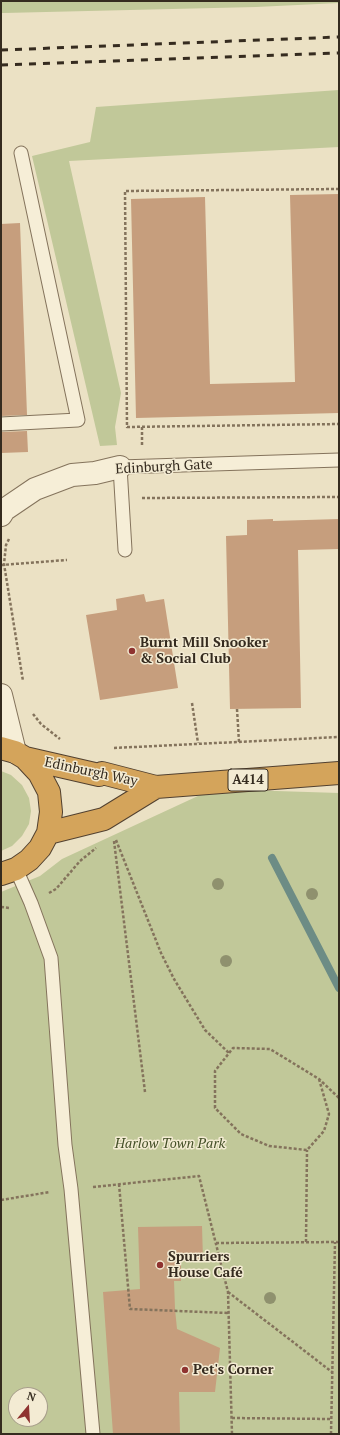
<!DOCTYPE html>
<meta charset="utf-8">
<style>
body{margin:0}
#map{position:relative;width:340px;height:1435px;overflow:hidden;background:#ebe1c4;font-family:"PT Serif",serif}
canvas{display:block}
.frame{position:absolute;inset:0;border:2px solid #352b1f;pointer-events:none}
.north{position:absolute;left:8px;top:1387px;width:40px;height:40px;box-sizing:border-box;background:#f3ebd3;border:1px solid #a79e8b;border-radius:50%;rotate:18deg;font-size:11px;font-weight:700;line-height:16px;text-align:center;color:#352b1f}
.north::after{content:'';display:block;margin:auto;width:14px;height:18px;background:#8f3330;clip-path:polygon(50% 0,100% 100%,50% 72%,0 100%)}
</style>
<div id="map">
<canvas width="340" height="1435"></canvas>
<div class="frame"></div>
<div class="north">N</div>
</div>
<script>
const ctx = document.querySelector('canvas').getContext('2d');
ctx.lineJoin = 'round';
function fillPath(path, color) {
  ctx.fillStyle = color;
  ctx.fill(path, 'evenodd');
}
function poly(rows) {
  const path = new Path2D();
  for (const r of rows) {
    path.moveTo(r[0], r[1]);
    for (let i = 2; i < r.length; i += 2) path.lineTo(r[i], r[i + 1]);
  }
  return path;
}
function strokePath(path, color, width, dash) {
  ctx.strokeStyle = color;
  ctx.lineWidth = width;
  ctx.lineCap = dash ? 'butt' : 'round';
  ctx.setLineDash(dash || []);
  ctx.stroke(path);
}
function label(font, color, halo, rows, align = 'center') {
  ctx.font = font + ' "PT Serif",serif';
  ctx.lineWidth = 3;
  ctx.setLineDash([]);
  ctx.textBaseline = 'middle';
  ctx.strokeStyle = halo;
  ctx.fillStyle = color;
  for (const [text, x, y, turn = 0] of rows) {
    ctx.save();
    ctx.translate(x, y);
    ctx.rotate((+turn || 0) * Math.PI / 180);
    ctx.textAlign = isNaN(turn) ? turn : align;
    if (halo) ctx.strokeText(text, 0, 0);
    ctx.fillText(text, 0, 0);
    ctx.restore();
  }
}
fillPath(poly([
 [1,1,339,1,339,3,256,7,4,13,1,13],
 [339,90,339,147,69,161,121,393,115,427,117,445,100,446,32,156,90,142,96,107],
 [1,771,11,775,22,785,29,798,31,811,29,824,22,836,12,846,1,851],
 [213,789,339,793,339,1434,1,1434,1,892,40,876,62,859],
 [16,1395,40,1395,40,1419,16,1419]
]), '#c1c899');
strokePath(poly([
 [272,858,339,988]
]), '#6d8c85', 8);
fillPath(poly([
 [339,194,339,413,136,418,131,199,205,197,210,384,295,382,290,195],
 [20,223,27,415,1,416,1,224],
 [27,431,28,452,1,453,1,432],
 [273,519,273,521,339,519,339,549,298,550,301,708,230,709,226,536,247,535,247,520],
 [144,594,146,602,164,599,178,688,100,700,86,615,117,610,116,599],
 [202,1226,203,1260,181,1261,181,1281,174,1281,175,1309,177,1329,220,1348,215,1392,179,1392,180,1434,113,1434,103,1292,140,1289,138,1227]
]), '#c69e7d');
const lane = poly([
 [1,424,78,420,21,153],
 [125,550,120,467,339,460],
 [16,869,31,903,51,958,65,1145,71,1189,93,1434]
]);
const street = poly([
 [1,515,4,510,35,489,72,475,95,473,120,467],
 [1,695,15,752]
]);
const highway = poly([
 [1,748,15,752,25,758,39,773,49,792,51,812,48,833,40,848,29,860,16,869,1,874],
 [25,758,99,775,102,773,156,787,339,773],
 [48,833,104,819,156,787]
]);
strokePath(lane, '#84735c', 15);
strokePath(street, '#84735c', 24);
strokePath(highway, '#524130', 24);
strokePath(poly([
 [339,189,125,191,127,427,339,424],
 [142,427,142,447],
 [142,498,339,497],
 [9,539,6,545,4,564,23,681],
 [1,565,67,560],
 [192,703,198,743],
 [237,709,239,742],
 [33,714,41,724,60,739],
 [114,748,339,737],
 [116,840,161,953,174,979,205,1030,229,1053],
 [114,841,145,1092],
 [49,893,56,889,80,861,96,848],
 [1,907,10,908],
 [319,1079,329,1114,324,1131,307,1150,269,1146,241,1134,215,1108,215,1071,233,1048,270,1049,319,1079,339,1098],
 [119,1184,130,1309,228,1313],
 [93,1187,199,1176,228,1292,232,1434],
 [1,1200,50,1192],
 [306,1242,307,1150],
 [216,1243,339,1242],
 [228,1292,332,1372],
 [232,1418,332,1419],
 [331,1434,335,1242]
]), '#84735c', 2.5, [3, 2]);
strokePath(lane, '#f6eed7', 13);
strokePath(street, '#f6eed7', 22);
strokePath(highway, '#d4a45b', 22);
strokePath(poly([
 [1,50,339,37],
 [1,65,339,53]
]), '#352b1f', 3, [7, 7]);
ctx.fillStyle = '#8f916e';
for (const [x, y] of [
 [218,884],
 [312,894],
 [226,961],
 [270,1298]
]) {
  ctx.beginPath();
  ctx.arc(x, y, 6, 0, 2 * Math.PI);
  ctx.fill();
}
for (const [x, y, r, color] of [
 [132,651,4,"#8f3330"],
 [160,1265,4,"#8f3330"],
 [185,1370,4,"#8f3330"]
]) {
  const dot = new Path2D();
  dot.arc(x, y, r, 0, 2 * Math.PI);
  ctx.fillStyle = color;
  ctx.fill(dot);
  strokePath(dot, '#f3ebd3', 1.5);
}
for (const [x, y, w] of [
 [248,780,40]
]) {
  const box = new Path2D();
  box.roundRect(x - w / 2, y - 11, w, 22, 3);
  ctx.fillStyle = '#f3ebd3';
  ctx.fill(box);
  strokePath(box, '#352b1f', 1);
}
label('bold 13px', '#352b1f', null, [
 ["A414",248,780]
]);
label('14px', '#352b1f', '#f3ebd3', [
 ["Edinburgh Gate",164,467,-3],
 ["Edinburgh Way",91,772,12]
]);
label('bold 14px', '#352b1f', '#f3ebd3', [
 ["Burnt Mill Snooker",140,643],
 ["& Social Club",140,659],
 ["Spurriers",168,1257],
 ["House Café",168,1273],
 ["Pet's Corner",193,1370]
], 'left');
label('italic 14px', '#445027', '#f3ebd3', [
 ["Harlow Town Park",170,1144]
]);
</script>
